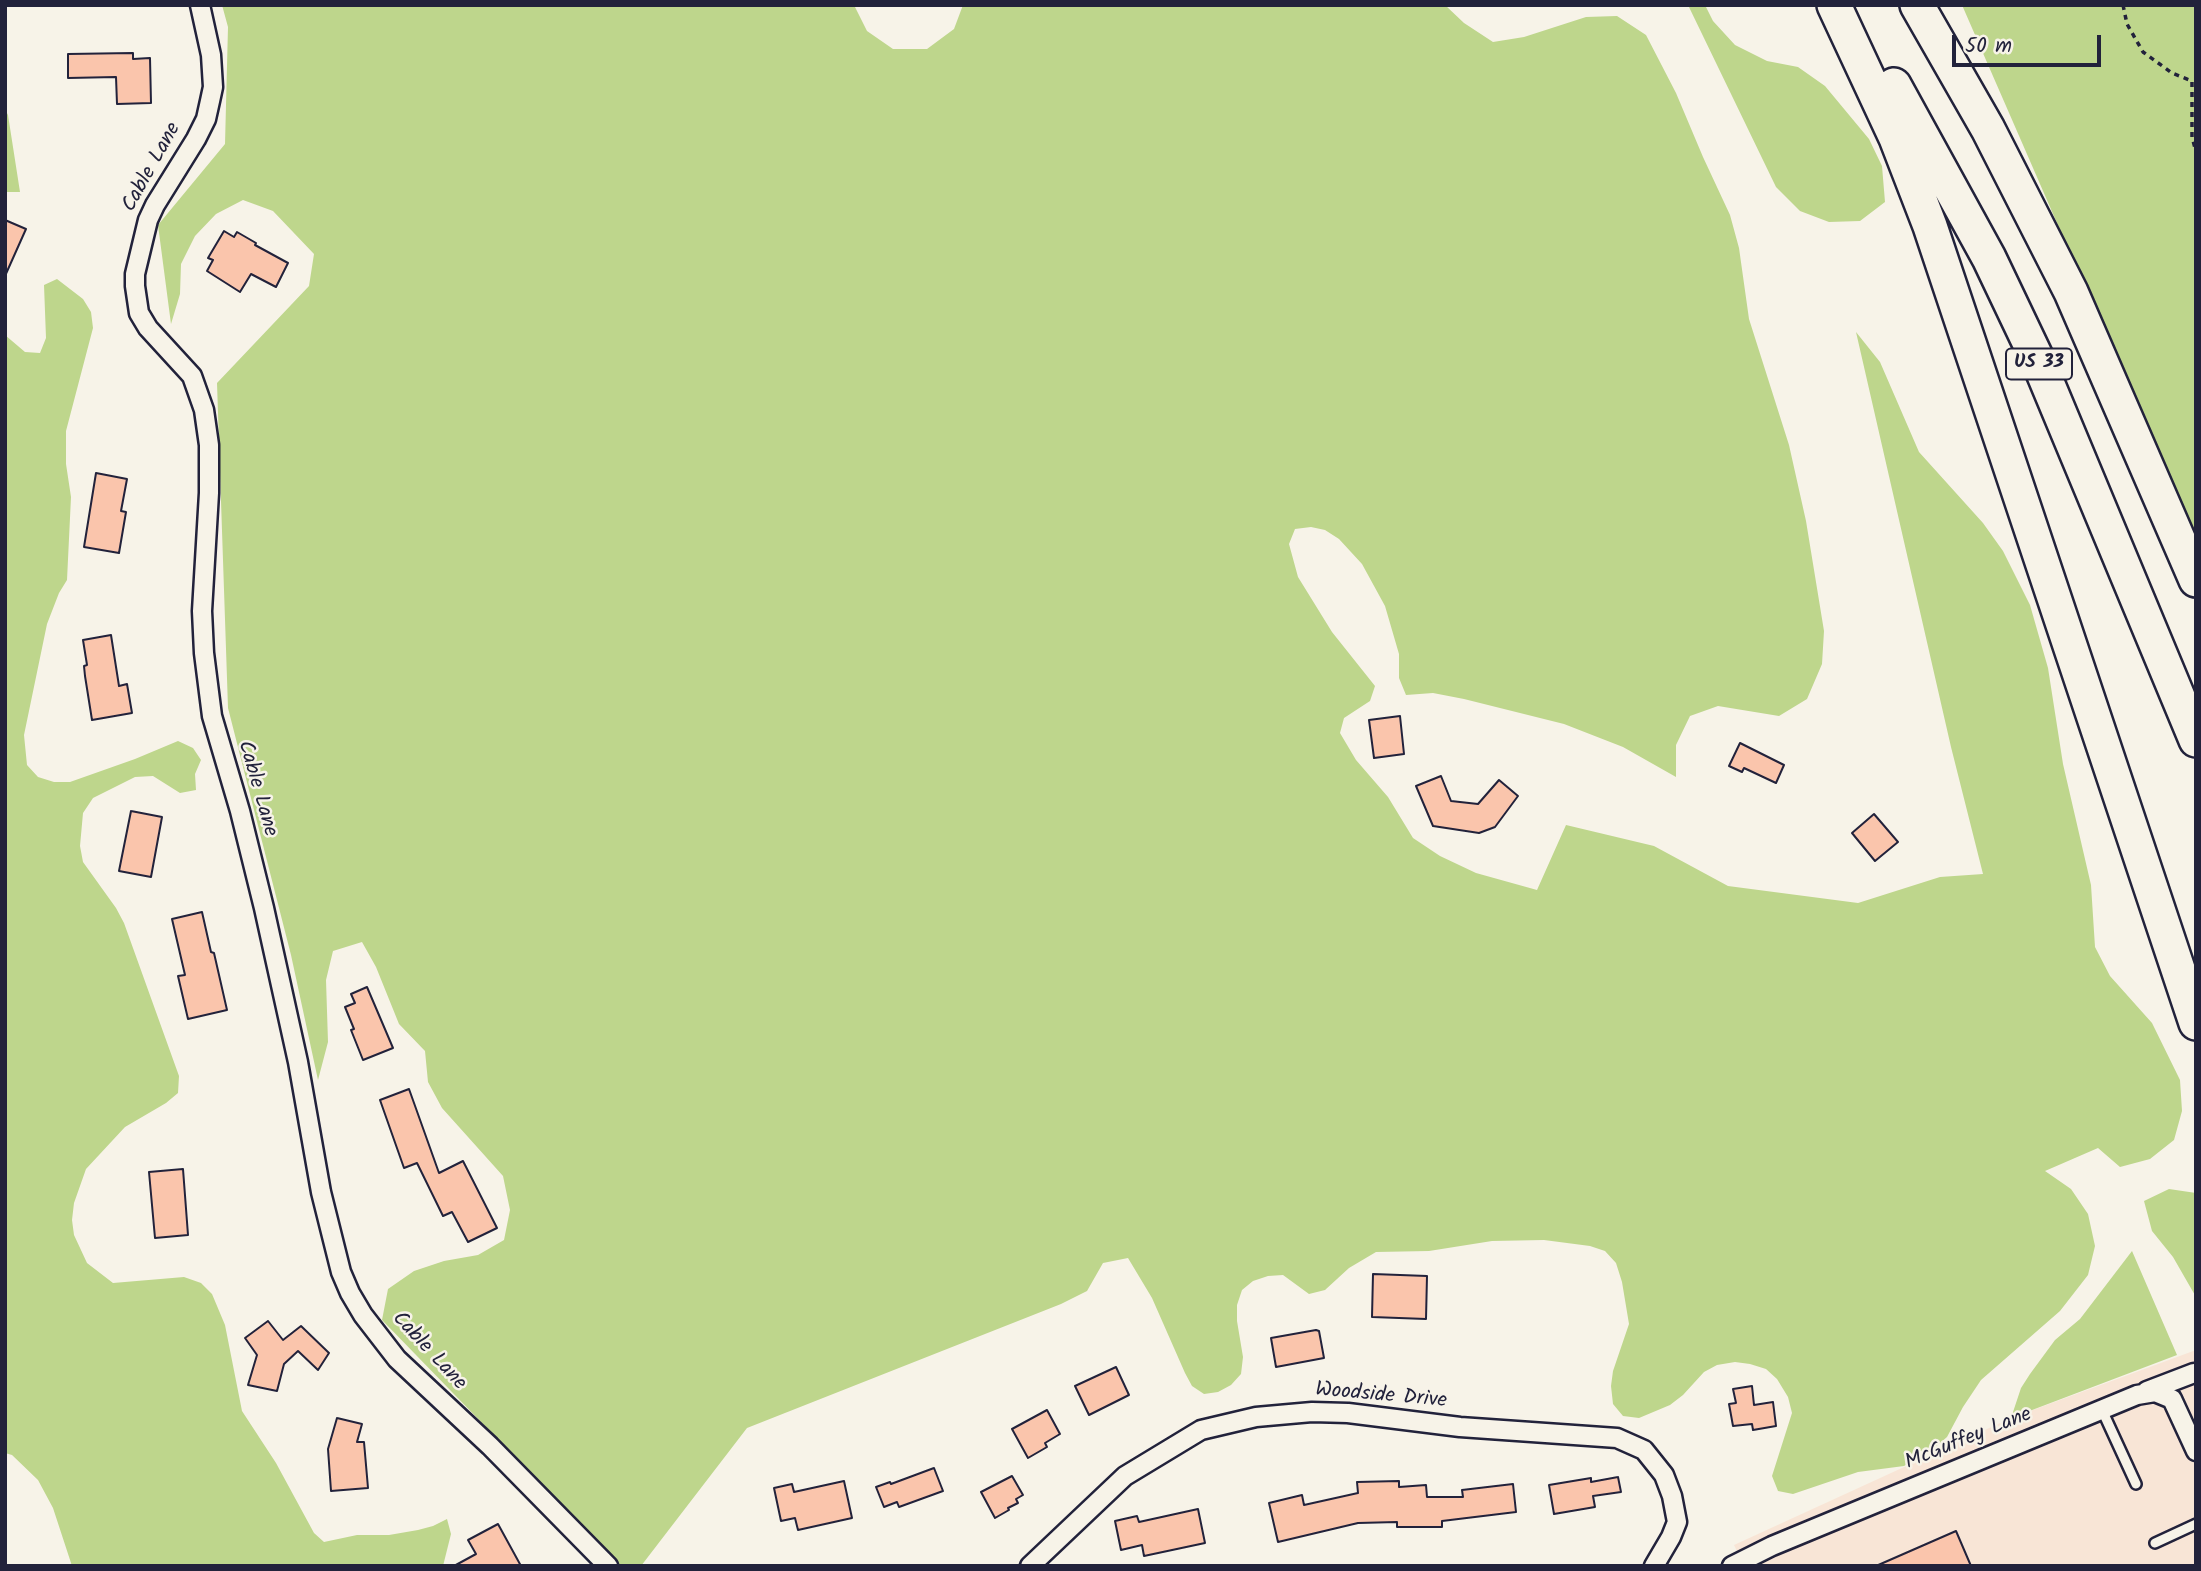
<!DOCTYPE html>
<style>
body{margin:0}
#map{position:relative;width:2201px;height:1571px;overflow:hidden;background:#f7f3e8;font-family:Kalam,sans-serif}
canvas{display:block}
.frame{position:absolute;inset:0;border:7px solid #22223b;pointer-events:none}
.scale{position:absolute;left:1952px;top:35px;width:149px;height:32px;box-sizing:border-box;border:4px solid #22223b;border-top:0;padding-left:9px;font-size:21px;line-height:24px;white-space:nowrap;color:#22223b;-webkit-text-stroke:5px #f7f3e8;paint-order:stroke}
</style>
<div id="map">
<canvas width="2201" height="1571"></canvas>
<div class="frame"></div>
<div class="scale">50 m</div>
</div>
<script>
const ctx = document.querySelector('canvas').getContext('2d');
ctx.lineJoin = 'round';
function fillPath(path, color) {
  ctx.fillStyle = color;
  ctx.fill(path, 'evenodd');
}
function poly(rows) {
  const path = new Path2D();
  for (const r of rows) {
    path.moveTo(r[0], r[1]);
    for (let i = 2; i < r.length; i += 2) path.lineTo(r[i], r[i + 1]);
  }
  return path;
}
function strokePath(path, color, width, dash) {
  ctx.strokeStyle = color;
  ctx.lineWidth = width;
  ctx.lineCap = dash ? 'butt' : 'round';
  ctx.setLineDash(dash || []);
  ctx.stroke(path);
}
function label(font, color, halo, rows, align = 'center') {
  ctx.font = font + ' Kalam,sans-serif';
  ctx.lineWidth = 5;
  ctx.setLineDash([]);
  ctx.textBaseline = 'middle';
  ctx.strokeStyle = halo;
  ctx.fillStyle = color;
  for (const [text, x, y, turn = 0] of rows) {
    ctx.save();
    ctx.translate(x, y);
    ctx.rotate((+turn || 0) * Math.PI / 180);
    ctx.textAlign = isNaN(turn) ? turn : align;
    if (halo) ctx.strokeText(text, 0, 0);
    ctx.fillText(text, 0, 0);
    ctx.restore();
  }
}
fillPath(poly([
 [2196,1350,2196,1566,1744,1566,1734,1545,2011,1418]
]), '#f8e5d6');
fillPath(poly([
 [222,5,854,5,867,31,893,49,927,49,954,29,963,5,1445,5,1464,23,1493,42,1524,37,1586,17,1617,16,1646,35,1676,93,1703,157,1730,215,1739,248,1749,319,1789,445,1806,521,1824,631,1822,664,1807,699,1779,716,1718,706,1690,716,1676,745,1676,777,1623,747,1564,724,1464,699,1433,693,1406,695,1399,678,1399,654,1385,606,1362,564,1339,539,1325,530,1311,527,1295,529,1289,544,1298,577,1332,632,1375,686,1370,701,1344,718,1340,733,1356,760,1388,797,1413,838,1440,856,1476,873,1537,890,1566,825,1654,846,1728,886,1858,903,1940,877,1983,874,1951,747,1856,332,1880,362,1919,452,1983,523,2003,551,2030,605,2048,668,2063,764,2091,885,2095,947,2110,976,2152,1023,2180,1080,2182,1111,2174,1140,2150,1159,2120,1167,2098,1148,2045,1171,2071,1189,2088,1214,2095,1246,2088,1275,2060,1311,1981,1380,1963,1407,1947,1437,1932,1450,1904,1466,1858,1472,1793,1494,1778,1491,1772,1476,1792,1413,1788,1397,1777,1379,1766,1369,1750,1364,1735,1362,1717,1365,1704,1372,1683,1395,1670,1405,1639,1418,1623,1416,1613,1404,1611,1386,1613,1371,1629,1324,1622,1282,1616,1263,1605,1251,1590,1246,1544,1240,1492,1241,1429,1251,1376,1252,1349,1268,1325,1290,1309,1294,1283,1275,1268,1276,1253,1281,1242,1290,1237,1305,1237,1321,1243,1357,1241,1374,1231,1385,1218,1392,1204,1394,1192,1386,1185,1373,1152,1298,1128,1258,1103,1263,1087,1291,1061,1304,747,1428,641,1566,621,1566,382,1320,388,1289,414,1271,444,1261,478,1255,504,1240,510,1210,503,1176,442,1108,428,1082,425,1051,399,1024,376,967,362,942,333,951,326,980,328,1042,318,1080,291,955,228,708,217,383,309,286,314,254,273,211,243,200,216,214,195,236,181,264,180,294,171,324,158,225,225,144,228,27],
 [1688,5,1705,5,1713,21,1735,45,1767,61,1798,67,1825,86,1869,139,1882,166,1885,202,1860,221,1829,222,1800,211,1776,187],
 [1962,5,2196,5,2196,542],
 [5,109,8,115,20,192,5,192],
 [57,279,83,299,91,312,93,328,66,431,66,464,71,497,67,580,59,593,47,624,24,735,27,765,38,777,54,782,70,782,135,759,178,741,193,748,201,760,195,774,196,790,180,793,153,776,135,777,93,798,83,813,80,846,83,862,116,908,124,923,179,1076,178,1093,166,1103,125,1127,86,1169,74,1203,72,1220,74,1235,87,1263,113,1283,184,1277,201,1283,212,1294,225,1325,242,1411,276,1463,314,1533,324,1542,357,1535,389,1535,418,1530,433,1526,447,1519,451,1534,443,1566,72,1566,53,1508,38,1480,12,1455,5,1453,5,335,25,352,40,353,46,338,44,285],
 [2169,1189,2196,1193,2196,1297,2173,1257,2152,1231,2144,1201],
 [2132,1251,2177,1355,2011,1418,2021,1388,2030,1374,2055,1340,2080,1319]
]), '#bed68c');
const building = poly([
 [133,53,133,59,150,58,151,103,117,104,116,77,68,78,68,54,133,53],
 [5,220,26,229,5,276,5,220],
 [224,231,234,237,237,232,256,243,255,245,288,263,276,287,251,274,240,292,207,271,213,260,208,258,224,231],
 [96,473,127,479,121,511,126,512,119,553,84,547,96,473],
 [111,635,119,686,127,684,132,713,92,720,85,676,84,666,87,665,83,640,111,635],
 [1400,716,1404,754,1374,758,1369,720,1400,716],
 [1740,743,1784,765,1776,783,1744,768,1742,772,1729,766,1740,743],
 [1441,776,1451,801,1478,804,1499,780,1518,796,1495,827,1479,833,1433,826,1416,786,1441,776],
 [131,811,162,817,151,877,119,871,131,811],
 [1874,814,1898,842,1875,861,1852,833,1874,814],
 [202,912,211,952,214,953,227,1010,188,1019,178,976,185,975,172,919,202,912],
 [367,987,393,1048,363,1060,351,1030,354,1029,345,1007,355,1003,351,994,367,987],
 [409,1089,439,1173,463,1161,497,1228,468,1242,452,1212,443,1216,417,1163,404,1168,380,1100,409,1089],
 [183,1169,188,1235,155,1238,149,1172,183,1169],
 [1373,1274,1427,1276,1426,1319,1372,1317,1373,1274],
 [268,1321,283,1340,301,1326,329,1353,318,1370,298,1351,284,1364,277,1391,248,1385,257,1355,245,1338,268,1321],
 [1316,1330,1319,1331,1324,1358,1276,1367,1271,1338,1316,1330],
 [1116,1367,1129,1395,1089,1415,1075,1386,1116,1367],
 [1752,1386,1754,1405,1773,1402,1776,1426,1753,1430,1752,1424,1733,1426,1729,1404,1736,1403,1733,1389,1752,1386],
 [1047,1410,1060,1434,1045,1443,1047,1447,1028,1458,1012,1429,1047,1410],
 [337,1418,362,1424,357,1442,364,1442,368,1488,331,1491,328,1449,337,1418],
 [934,1468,943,1491,899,1507,897,1502,884,1507,876,1487,890,1482,891,1484,934,1468],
 [1012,1476,1023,1495,1016,1499,1018,1503,1008,1508,1009,1510,995,1518,981,1492,1012,1476],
 [1618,1477,1621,1492,1593,1496,1595,1507,1554,1514,1549,1485,1591,1478,1591,1482,1618,1477],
 [844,1481,852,1518,798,1530,795,1518,781,1521,774,1488,792,1484,794,1492,844,1481],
 [1399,1481,1399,1487,1426,1485,1427,1497,1463,1497,1462,1490,1513,1484,1516,1512,1442,1521,1442,1527,1397,1527,1397,1522,1358,1523,1278,1542,1269,1503,1302,1495,1304,1505,1358,1493,1357,1482,1399,1481],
 [1198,1509,1205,1543,1144,1556,1142,1545,1121,1550,1115,1521,1137,1516,1139,1522,1198,1509],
 [498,1524,521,1566,454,1566,476,1554,468,1540,498,1524],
 [1956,1531,1971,1566,1876,1566,1956,1531]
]);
fillPath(building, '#fac5ac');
strokePath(building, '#22223b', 2);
const service = poly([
 [2102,1410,2136,1484],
 [2155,1543,2196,1524]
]);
const minor = poly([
 [200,5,211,55,213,87,210,101,206,119,196,139,155,205,148,220,135,274,135,286,139,313,148,328,192,376,204,410,209,445,209,493,202,611,204,653,212,716,240,811,264,908,298,1062,321,1192,341,1272,350,1293,363,1315,397,1359,490,1446,608,1566],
 [2147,1391,2194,1373],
 [1030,1566,1125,1476,1201,1430,1256,1417,1312,1412,1348,1413,1460,1427,1617,1438,1644,1450,1664,1475,1672,1496,1677,1522,1671,1537,1654,1566],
 [1732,1566,1772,1546,2137,1395,2155,1392,2172,1399,2196,1451]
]);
const motorway = poly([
 [1834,5,1896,138,1930,226,2196,1023],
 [1917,5,1988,129,2071,292,2196,580],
 [1894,85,1989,258,2039,363,2196,740]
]);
strokePath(service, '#22223b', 14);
strokePath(minor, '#22223b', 23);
strokePath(motorway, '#22223b', 38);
strokePath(poly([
 [2123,5,2127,24,2143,52,2172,73,2192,81,2192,137,2196,152]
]), '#22223b', 3.5, [5, 5]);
strokePath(service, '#f7f3e8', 9);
strokePath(minor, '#f7f3e8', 18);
strokePath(motorway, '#f7f3e8', 33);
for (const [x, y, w] of [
 [2039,364,66]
]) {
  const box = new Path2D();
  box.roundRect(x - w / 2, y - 15.5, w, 31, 5);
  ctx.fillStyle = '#f7f3e8';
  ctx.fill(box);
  strokePath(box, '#22223b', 2);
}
label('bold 19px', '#22223b', null, [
 ["US 33",2039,364]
]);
label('21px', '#22223b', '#f7f3e8', [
 ["Cable Lane",153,168,-61],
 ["Cable Lane",256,789,74],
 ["Cable Lane",428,1352,47],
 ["Woodside Drive",1381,1397,5],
 ["McGuffey Lane",1969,1440,-22]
]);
</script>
